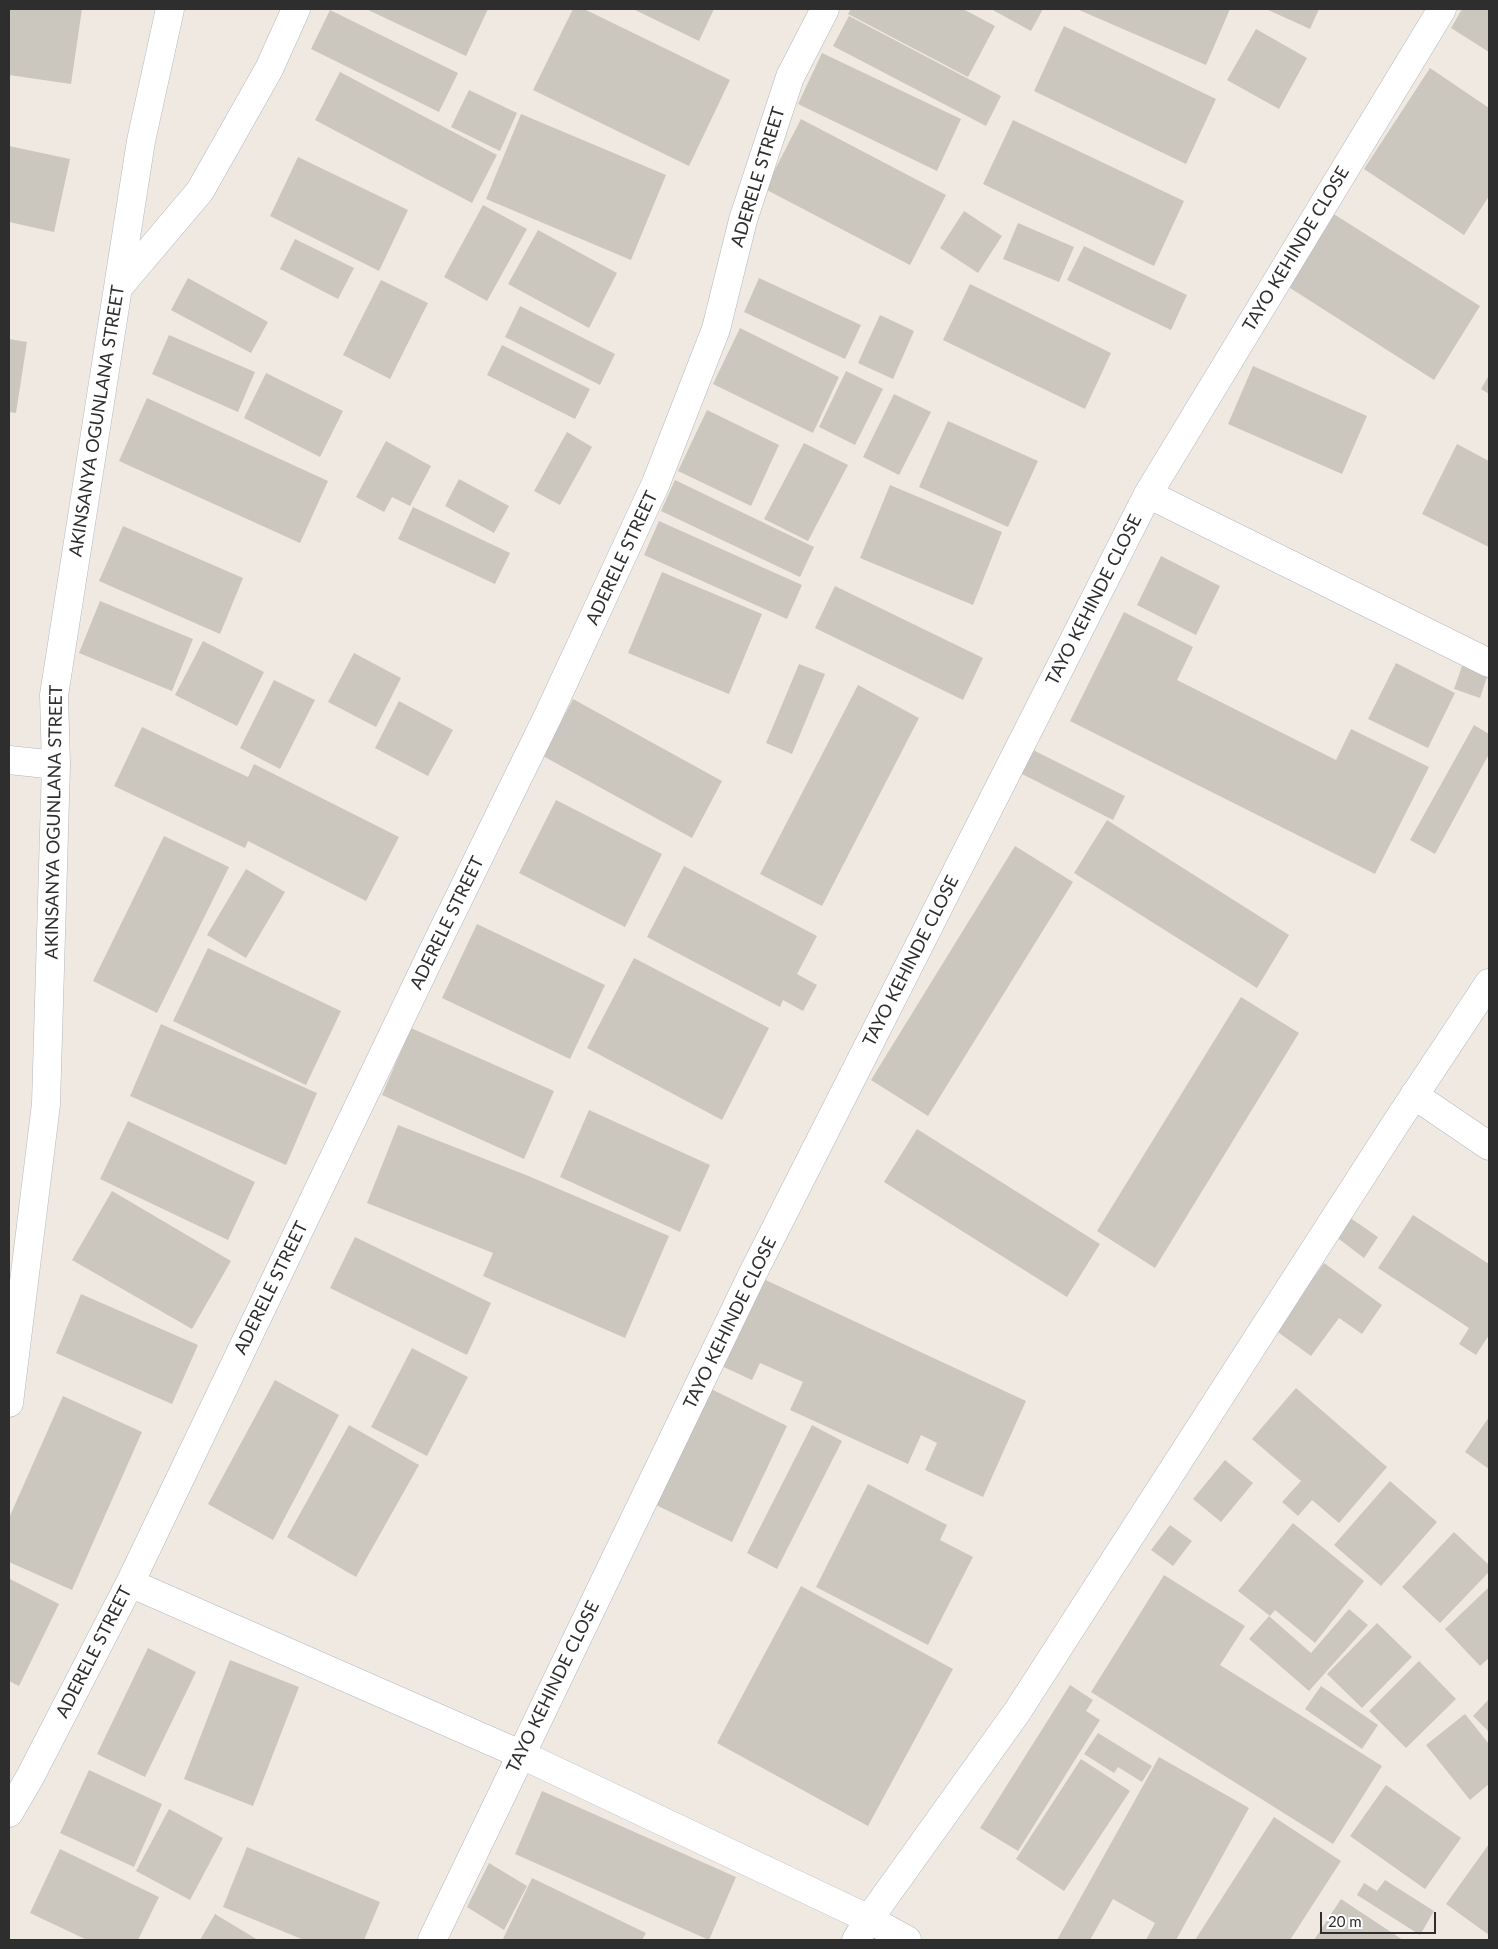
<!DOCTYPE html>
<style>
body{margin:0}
#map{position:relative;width:1498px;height:1949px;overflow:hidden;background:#efe9e1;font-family:Lato,sans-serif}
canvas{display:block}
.frame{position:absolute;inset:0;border:10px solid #2e2e2e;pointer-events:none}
.scale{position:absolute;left:1320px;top:1912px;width:116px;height:22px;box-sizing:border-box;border:2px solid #2e2e2e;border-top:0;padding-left:6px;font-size:15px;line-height:18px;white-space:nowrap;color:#2e2e2e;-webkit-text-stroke:4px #fff;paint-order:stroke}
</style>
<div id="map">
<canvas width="1498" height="1949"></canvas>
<div class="frame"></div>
<div class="scale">20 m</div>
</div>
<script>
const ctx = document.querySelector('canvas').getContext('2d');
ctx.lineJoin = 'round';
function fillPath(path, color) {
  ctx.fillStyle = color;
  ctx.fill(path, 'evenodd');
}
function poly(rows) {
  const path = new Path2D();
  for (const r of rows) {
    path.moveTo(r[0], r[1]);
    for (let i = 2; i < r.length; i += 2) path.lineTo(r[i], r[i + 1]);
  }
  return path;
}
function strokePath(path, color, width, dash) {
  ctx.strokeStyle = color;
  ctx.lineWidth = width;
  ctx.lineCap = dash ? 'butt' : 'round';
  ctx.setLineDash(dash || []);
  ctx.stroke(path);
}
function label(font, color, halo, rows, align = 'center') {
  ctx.font = font + ' Lato,sans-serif';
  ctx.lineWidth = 4;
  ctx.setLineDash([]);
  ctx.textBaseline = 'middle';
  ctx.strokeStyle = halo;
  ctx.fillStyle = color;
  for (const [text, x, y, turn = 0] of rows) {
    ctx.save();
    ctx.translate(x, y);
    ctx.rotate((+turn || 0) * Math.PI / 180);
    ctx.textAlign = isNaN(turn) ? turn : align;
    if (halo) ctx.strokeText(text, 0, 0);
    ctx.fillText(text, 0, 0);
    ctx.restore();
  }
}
fillPath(poly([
 [9,9,82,9,71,84,9,75],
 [366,9,488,9,466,56],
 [573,9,584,9,730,80,689,166,533,90],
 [633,9,714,9,699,41],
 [851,9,963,9,995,26,968,77,848,14],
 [991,9,1043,9,1031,31],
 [1079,9,1230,9,1206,65,1079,10],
 [1266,9,1319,9,1310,29],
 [1462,9,1489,9,1489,52,1451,28],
 [330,10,458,73,439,112,311,49],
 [849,16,1001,96,986,126,833,46],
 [1064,26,1216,99,1186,164,1034,91],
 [1256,29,1307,58,1279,109,1227,80],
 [822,53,961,119,937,171,798,104],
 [1430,68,1489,108,1489,196,1464,235,1364,169],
 [340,72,497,155,472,203,315,120],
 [469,90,517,113,500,151,451,127],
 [521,114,666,175,631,260,486,199],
 [801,119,946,195,910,265,765,189],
 [1013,120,1184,201,1154,266,983,184],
 [9,146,70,159,54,232,9,222],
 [298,157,408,210,379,271,270,216],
 [483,205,527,229,487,301,444,277],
 [964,211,1002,236,978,273,940,248],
 [1332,213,1480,306,1434,380,1287,286],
 [1018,223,1074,247,1059,282,1003,259],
 [538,230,617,273,589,328,508,284],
 [295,239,354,268,338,299,280,269],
 [1084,246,1187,295,1171,330,1067,280],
 [188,278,268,322,251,353,171,310],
 [759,278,861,325,845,359,744,312],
 [381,280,428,303,390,379,343,355],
 [970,284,1111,353,1085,409,943,340],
 [520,306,615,354,600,385,505,337],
 [880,315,914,331,893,379,858,363],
 [740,328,839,377,813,433,713,384],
 [169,335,255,372,238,412,152,374],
 [9,339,27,342,16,413,9,412],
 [502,345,590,389,575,419,487,375],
 [1253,366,1367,416,1342,474,1228,424],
 [846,371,883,389,855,445,819,427],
 [266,373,343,411,320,457,244,418],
 [1489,375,1489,394,1481,389],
 [894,394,931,412,899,475,863,457],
 [147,398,328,481,300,543,119,461],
 [707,410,779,445,751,506,678,471],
 [948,421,1038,461,1008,527,919,487],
 [567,432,592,447,560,505,534,491],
 [386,441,431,466,410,506,392,497,384,512,356,497],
 [804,443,848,465,808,541,764,519],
 [1457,444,1489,461,1489,547,1422,514],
 [459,479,509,506,494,533,445,506],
 [675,480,814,547,800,577,661,511],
 [890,485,1002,532,973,605,860,558],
 [413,507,510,553,495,584,398,539],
 [659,521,802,585,787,619,644,555],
 [123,526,243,578,220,634,99,581],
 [1161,556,1220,586,1196,635,1137,605],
 [662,572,762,614,729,694,628,653],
 [835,586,983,658,963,700,815,628],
 [100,601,193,639,172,691,79,653],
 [1124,612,1193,647,1177,680,1336,760,1351,729,1429,767,1375,874,1070,721],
 [203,641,264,672,237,726,175,695],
 [354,653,401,678,376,727,328,702],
 [1396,663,1455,693,1428,748,1368,719],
 [799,664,825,674,792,754,766,743],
 [1462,666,1488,674,1480,698,1454,689],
 [274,680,315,700,280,769,240,748],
 [858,685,919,718,822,906,760,874],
 [573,699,722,781,692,838,543,756],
 [399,701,453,730,428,776,375,748],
 [1474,725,1489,734,1489,754,1435,854,1410,840],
 [142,727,248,777,254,764,399,837,366,901,248,841,245,848,114,786],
 [1031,749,1125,796,1113,820,1020,773],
 [556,800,662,854,625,927,519,873],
 [1107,820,1289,935,1257,988,1074,873],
 [164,836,229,867,157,1013,93,981],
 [1015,846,1073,882,928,1116,871,1080],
 [684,866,817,936,797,974,817,985,803,1011,783,1000,780,1007,647,937],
 [246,869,285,892,246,958,207,935],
 [477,924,605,985,570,1059,442,998],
 [208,948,341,1011,306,1085,173,1021],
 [634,958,769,1028,722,1120,587,1048],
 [1241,997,1299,1033,1155,1268,1097,1231],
 [161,1024,317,1093,286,1165,130,1096],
 [411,1028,554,1091,524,1159,382,1095],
 [589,1110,710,1165,680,1232,560,1177],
 [128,1121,255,1182,228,1240,100,1179],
 [398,1125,526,1175,669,1236,625,1338,483,1276,493,1253,367,1203],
 [917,1129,1100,1244,1067,1297,884,1182],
 [112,1191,231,1261,192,1329,72,1260],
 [1413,1215,1489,1264,1489,1335,1476,1355,1459,1344,1469,1328,1378,1268],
 [1349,1217,1378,1237,1364,1258,1335,1236],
 [355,1237,491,1303,467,1355,330,1288],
 [1324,1263,1382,1305,1362,1334,1339,1318,1311,1356,1275,1330],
 [757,1276,1026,1401,983,1497,925,1470,937,1443,921,1435,908,1464,790,1410,803,1382,760,1363,752,1380,717,1364],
 [81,1294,198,1345,172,1404,56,1353],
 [412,1348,468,1377,427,1456,371,1427],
 [275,1380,339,1415,273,1540,208,1504],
 [709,1388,787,1426,732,1542,654,1504],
 [1296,1388,1387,1467,1339,1523,1312,1500,1298,1516,1282,1502,1301,1481,1252,1439],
 [63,1396,142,1432,72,1590,9,1562,9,1518],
 [1489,1417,1489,1469,1465,1452],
 [349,1425,419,1465,356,1577,287,1537],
 [812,1425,842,1441,777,1569,747,1553],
 [1225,1460,1253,1483,1221,1522,1193,1499],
 [1390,1481,1437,1522,1381,1586,1334,1545],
 [868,1484,947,1525,940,1540,973,1557,928,1645,816,1587],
 [1293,1523,1364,1581,1315,1643,1275,1610,1270,1616,1238,1591],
 [1170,1525,1192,1541,1173,1566,1151,1550],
 [1454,1532,1489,1565,1489,1572,1440,1623,1402,1587],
 [1164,1575,1245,1626,1220,1665,1382,1766,1333,1844,1091,1692],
 [10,1579,59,1604,19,1686,9,1681],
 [801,1586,953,1669,868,1826,717,1743],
 [1489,1587,1489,1658,1480,1666,1445,1629],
 [1349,1609,1368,1625,1309,1691,1249,1639,1269,1616,1311,1653],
 [1377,1623,1412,1657,1362,1708,1327,1674],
 [148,1648,196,1672,145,1777,97,1754],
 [230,1660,299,1687,253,1806,184,1779],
 [1419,1661,1456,1699,1406,1748,1369,1711],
 [1070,1685,1093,1700,1086,1711,1100,1720,1018,1851,980,1828],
 [1321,1686,1378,1725,1362,1749,1305,1709],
 [1489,1699,1489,1732,1473,1716],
 [1465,1714,1489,1744,1489,1784,1470,1800,1426,1745],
 [1098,1733,1152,1766,1142,1782,1118,1767,1114,1773,1084,1754],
 [1159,1757,1249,1808,1176,1940,1146,1940,1155,1923,1113,1899,1090,1940,1057,1940],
 [1081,1759,1130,1791,1064,1891,1016,1859],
 [89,1770,162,1804,134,1867,60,1833],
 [1386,1785,1461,1838,1425,1889,1350,1836],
 [542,1791,736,1877,709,1940,515,1854],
 [169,1809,223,1838,190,1900,136,1871],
 [1274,1817,1341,1861,1290,1940,1195,1940],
 [1489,1844,1489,1935,1446,1904],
 [247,1847,380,1902,364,1940,304,1940,223,1907],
 [60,1849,159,1897,138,1940,87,1940,30,1913],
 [489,1863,527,1886,504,1930,467,1907],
 [532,1878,646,1933,642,1940,503,1939],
 [1385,1880,1434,1911,1420,1935,1357,1895,1364,1883,1377,1891],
 [1341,1899,1403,1940,1314,1940],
 [215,1914,258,1940,200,1940]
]), '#cbc7bf');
const minor = poly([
 [118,288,200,191,269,69,296,9],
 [1148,494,1489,663],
 [9,760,56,765],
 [1414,1095,1489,1146],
 [9,1403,46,1104,56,765,54,695,141,141,170,9],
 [130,1583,520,1754,869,1919,907,1940],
 [9,1813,30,1777,130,1583,431,955,548,716,656,483,716,329,743,220,790,77,825,9],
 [432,1940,751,1277,1148,494,1442,9],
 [856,1940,869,1919,1017,1712,1396,1123,1489,983]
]);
strokePath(minor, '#b4b7c1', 29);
strokePath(minor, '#fff', 28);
label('18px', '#2e2e2e', '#fff', [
 ["ADERELE STREET",758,177,-73],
 ["TAYO KEHINDE CLOSE",1296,249,-59],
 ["AKINSANYA OGUNLANA STREET",97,421,-81],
 ["ADERELE STREET",622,558,-65],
 ["TAYO KEHINDE CLOSE",1094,600,-63],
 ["AKINSANYA OGUNLANA STREET",54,822,-89],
 ["ADERELE STREET",447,923,-64],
 ["TAYO KEHINDE CLOSE",911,961,-63],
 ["ADERELE STREET",271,1288,-64],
 ["TAYO KEHINDE CLOSE",730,1323,-64],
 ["ADERELE STREET",94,1652,-63],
 ["TAYO KEHINDE CLOSE",553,1687,-64]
]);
</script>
